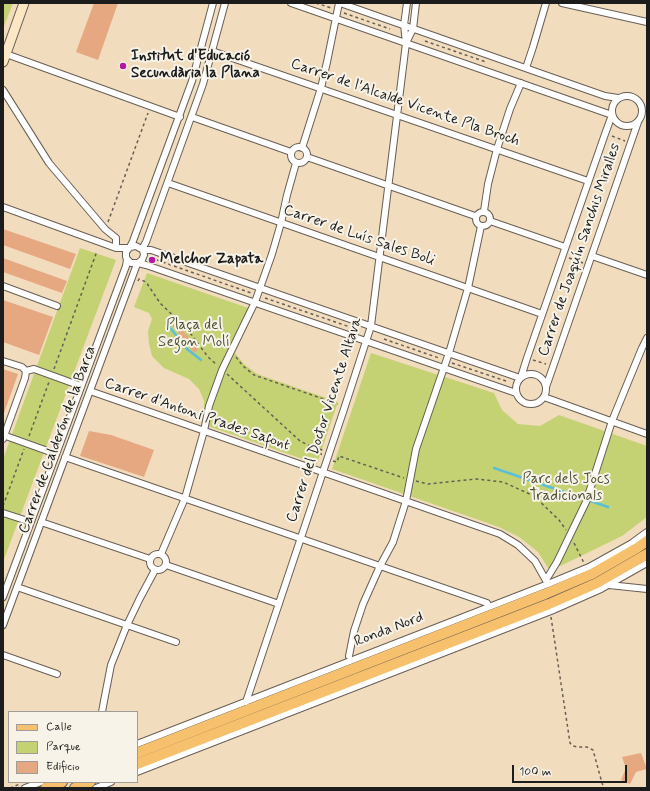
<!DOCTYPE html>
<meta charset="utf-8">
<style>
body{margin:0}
#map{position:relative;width:650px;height:791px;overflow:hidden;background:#f2dcbe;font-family:Mynerve,sans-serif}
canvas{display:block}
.frame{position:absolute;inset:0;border:4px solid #1c1c1c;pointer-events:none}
.legend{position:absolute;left:8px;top:711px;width:130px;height:72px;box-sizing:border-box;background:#f7f3e8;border:1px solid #9f9d96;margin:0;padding:5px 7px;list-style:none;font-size:12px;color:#1c1c1c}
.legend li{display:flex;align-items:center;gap:8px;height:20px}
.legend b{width:20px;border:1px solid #9f9d96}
.scale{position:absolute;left:512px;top:765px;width:115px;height:18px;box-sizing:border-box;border:2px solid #1c1c1c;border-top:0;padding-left:5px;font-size:12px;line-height:14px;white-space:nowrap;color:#1c1c1c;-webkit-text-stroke:3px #f7f3e8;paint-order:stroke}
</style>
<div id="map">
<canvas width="650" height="791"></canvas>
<div class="frame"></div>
<ul class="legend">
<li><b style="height:5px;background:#f7c06c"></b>Calle</li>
<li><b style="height:11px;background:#c4d274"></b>Parque</li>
<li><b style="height:11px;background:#e6a881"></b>Edificio</li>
</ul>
<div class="scale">100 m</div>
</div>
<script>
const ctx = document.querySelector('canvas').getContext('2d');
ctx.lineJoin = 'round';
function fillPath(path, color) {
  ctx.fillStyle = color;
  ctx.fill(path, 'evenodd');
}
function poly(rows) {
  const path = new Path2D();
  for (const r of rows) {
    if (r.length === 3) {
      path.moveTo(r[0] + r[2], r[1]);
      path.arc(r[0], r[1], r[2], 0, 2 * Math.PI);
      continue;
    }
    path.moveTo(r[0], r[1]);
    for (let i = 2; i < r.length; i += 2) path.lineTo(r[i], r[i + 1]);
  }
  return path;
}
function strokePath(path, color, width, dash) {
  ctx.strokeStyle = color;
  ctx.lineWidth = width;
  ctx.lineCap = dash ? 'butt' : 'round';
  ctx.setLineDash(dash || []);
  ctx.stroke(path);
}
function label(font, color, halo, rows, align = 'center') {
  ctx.font = font + ' Mynerve,sans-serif';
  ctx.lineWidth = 4;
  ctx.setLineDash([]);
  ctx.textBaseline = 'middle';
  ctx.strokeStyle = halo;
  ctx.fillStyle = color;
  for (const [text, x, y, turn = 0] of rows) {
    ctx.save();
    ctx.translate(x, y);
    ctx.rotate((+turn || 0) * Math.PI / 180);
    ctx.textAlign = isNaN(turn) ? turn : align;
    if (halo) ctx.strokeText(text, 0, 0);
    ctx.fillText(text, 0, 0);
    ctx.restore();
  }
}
fillPath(poly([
 [3,3,13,3,3,29],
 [80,248,116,260,3,562,3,459],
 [147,273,254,310,234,352,244,364,257,374,338,402,317,464,202,424,204,414,204,401,199,389,189,379,164,368,152,356,149,344,148,331,152,319,149,313,134,307],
 [371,353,494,393,502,410,518,424,540,426,559,415,647,446,647,517,622,536,550,571,538,552,519,537,499,527,332,469]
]), '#c4d274');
strokePath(poly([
 [166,323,176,335],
 [180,340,187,349,201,360],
 [494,468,608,507]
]), '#5abfd7', 2.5);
fillPath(poly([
 [94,3,118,3,98,60,76,52],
 [3,229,76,254,70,269,3,245],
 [3,258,67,281,62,293,3,272],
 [3,300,53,317,39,355,3,342],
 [174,323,187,335,198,350,194,353,182,338,174,345,171,340,179,334,172,325],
 [3,369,18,374,4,413,3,413],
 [89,431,111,435,154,450,144,477,102,463,80,456],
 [641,753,647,769,636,772,630,784,621,780,626,768,622,757]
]), '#e6a881');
const street = poly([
 [291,3,612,115],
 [340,3,605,96,618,98],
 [562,3,647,22],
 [406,43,413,29,416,3],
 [212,51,588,181],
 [6,54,180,117],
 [526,68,533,47,546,3],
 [3,90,49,163,105,229,116,238,116,248],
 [627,111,15],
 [192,117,291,152],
 [299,155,8],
 [302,148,321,88,327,62,339,3],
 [307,157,475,216],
 [168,183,542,314],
 [3,207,116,248,129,248],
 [484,211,488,184,497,149,510,109,521,83],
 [483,219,7],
 [490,221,565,247],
 [130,247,133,241,192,81,213,3],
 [142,249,146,242,203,84,225,3],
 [143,250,151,250,520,378],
 [592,256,647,275],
 [138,263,142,260,144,255,143,250,136,246,130,247,126,252,126,257,127,259,131,263,138,263,146,265,516,393],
 [3,286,57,306],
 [3,361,22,367,26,371,34,369,81,386],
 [531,389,15],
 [521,377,527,358,605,134,612,115],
 [546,387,638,122],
 [90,391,500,534,518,545,535,561,548,584],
 [544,397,647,434],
 [3,435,56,454],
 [3,439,25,378,26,371],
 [65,457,487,603,489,607],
 [3,513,31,522],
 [41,522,150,559],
 [158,562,8],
 [161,554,185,498,204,431,209,406,222,370,255,302,272,254,281,223,287,195,296,163],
 [166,565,279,604],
 [546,580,557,562,586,502,612,421,642,348,647,338],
 [609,585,647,589],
 [17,587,176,642],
 [3,597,126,266,127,259],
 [3,625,137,264],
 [3,655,57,674],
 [349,656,354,631,363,604,380,566,393,542,406,501,416,449,449,353,468,288,481,226],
 [246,702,345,406,371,326,406,43,404,25,407,3],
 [102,712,104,701,111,665,127,625,140,598,155,570],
 [137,744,548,584,589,567,632,543,647,532],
 [137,772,551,611,601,589,647,563],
 [25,788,41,782],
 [96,788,111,782]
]);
const secondary = poly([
 [3,62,24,3]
]);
const primary = poly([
 [137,753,545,594,592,574,637,548,647,541],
 [137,764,549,604,597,583,647,554],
 [46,788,62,782],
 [75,788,90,782]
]);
strokePath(street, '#675f55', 8);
strokePath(secondary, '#675f55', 11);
strokePath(primary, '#675f55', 12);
strokePath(poly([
 [316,3,331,8],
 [344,13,390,29],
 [425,41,486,62],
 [612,136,625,141],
 [108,222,148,113],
 [569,258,583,263],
 [157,260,251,293],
 [138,281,139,279,146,282,160,303,188,330,208,357,217,365],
 [265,298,350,327],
 [384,339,439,358],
 [236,357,243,366,254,375,338,404],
 [533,360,546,364],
 [452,363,506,381],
 [54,369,97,251],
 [227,374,300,441,310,446,322,450,321,455],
 [29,436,49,382],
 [333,461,337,462,339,456,404,478],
 [416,481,428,484,476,479,503,482,534,496,559,520,566,530],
 [3,506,24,449],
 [574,543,584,563],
 [551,617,570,743,573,746,578,747,587,747,593,750,602,783,604,788],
 [10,788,20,784]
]), '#675f55', 1.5, [3, 3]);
strokePath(street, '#fff', 6);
strokePath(secondary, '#fce6c4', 9);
strokePath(primary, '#f7c06c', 10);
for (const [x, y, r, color] of [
 [123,66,4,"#b5179e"],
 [152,260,4,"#b5179e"]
]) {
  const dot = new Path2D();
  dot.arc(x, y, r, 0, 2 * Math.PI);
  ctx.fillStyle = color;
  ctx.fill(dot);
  strokePath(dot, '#f7f3e8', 1.5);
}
label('bold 15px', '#1c1c1c', '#f7f3e8', [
 ["Institut d'Educació",131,57],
 ["Secundària la Plana",131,74],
 ["Melchor Zapata",160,260]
], 'left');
label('15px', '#1c1c1c', '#f7f3e8', [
 ["Carrer de l'Alcalde Vicente Pla Broch",405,103,19],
 ["Carrer de Luís Sales Boli",359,236,19],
 ["Carrer de Joaquín Sanchis Miralles",580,250,-71],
 ["Carrer d'Antoni Prades Safont",197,415,19],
 ["Carrer del Doctor Vicente Altava",325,420,-72],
 ["Carrer de Calderón de la Barca",58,440,-70],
 ["Ronda Nord",389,630,-21]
]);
label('15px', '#4e5336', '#f7f3e8', [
 ["Plaça del",194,326],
 ["Segon Molí",194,343],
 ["Parc dels Jocs",566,480],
 ["Tradicionals",566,497]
]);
</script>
